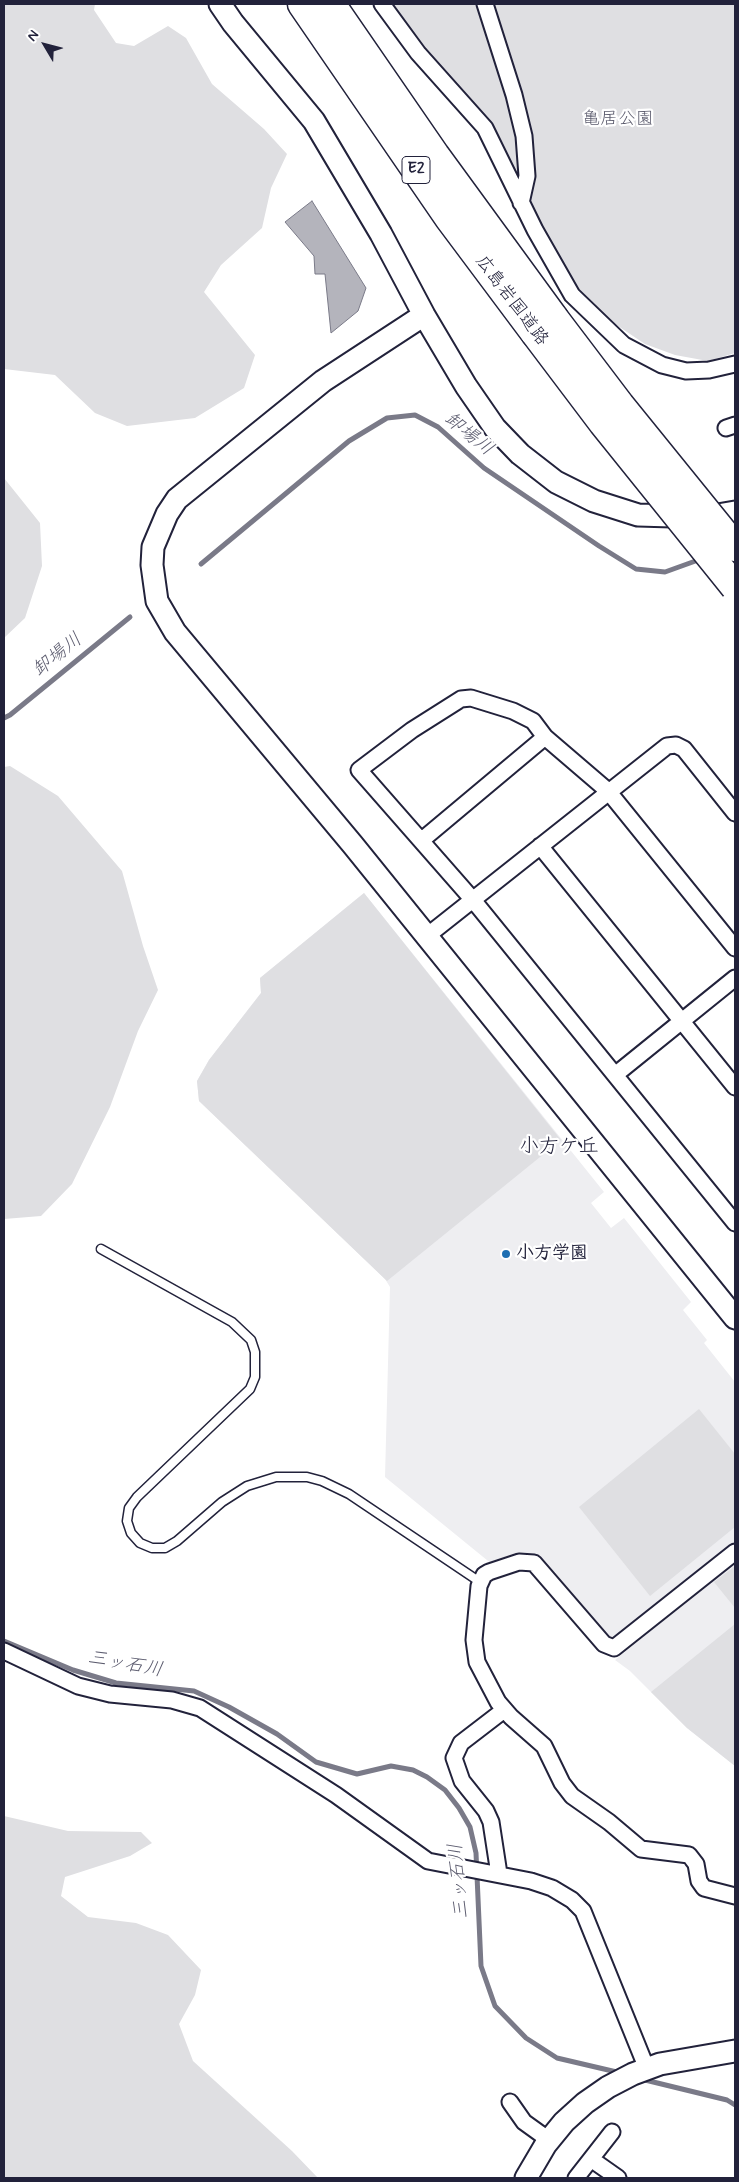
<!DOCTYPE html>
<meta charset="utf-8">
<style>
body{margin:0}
#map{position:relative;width:739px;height:2182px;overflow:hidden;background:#fff;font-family:Mynerve,sans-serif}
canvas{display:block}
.frame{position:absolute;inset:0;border:5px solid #22223b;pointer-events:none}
.north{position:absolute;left:20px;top:20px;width:50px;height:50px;-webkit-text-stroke:4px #fff;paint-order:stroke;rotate:307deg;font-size:14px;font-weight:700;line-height:20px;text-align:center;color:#22223b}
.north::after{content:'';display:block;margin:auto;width:18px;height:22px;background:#22223b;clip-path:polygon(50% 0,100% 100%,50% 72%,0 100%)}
</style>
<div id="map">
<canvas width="739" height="2182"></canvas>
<div class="frame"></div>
<div class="north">N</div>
</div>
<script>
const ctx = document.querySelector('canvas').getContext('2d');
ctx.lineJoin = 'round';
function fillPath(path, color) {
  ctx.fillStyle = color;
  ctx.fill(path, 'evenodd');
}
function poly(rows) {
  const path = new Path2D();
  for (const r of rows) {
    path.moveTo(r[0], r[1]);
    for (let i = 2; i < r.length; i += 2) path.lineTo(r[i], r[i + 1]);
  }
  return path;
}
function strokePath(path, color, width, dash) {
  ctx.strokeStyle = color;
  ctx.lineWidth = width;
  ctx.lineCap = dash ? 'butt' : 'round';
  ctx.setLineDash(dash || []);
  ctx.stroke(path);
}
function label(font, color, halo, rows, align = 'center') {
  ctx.font = font + ' Mynerve,"Klee One",sans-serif';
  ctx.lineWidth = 4.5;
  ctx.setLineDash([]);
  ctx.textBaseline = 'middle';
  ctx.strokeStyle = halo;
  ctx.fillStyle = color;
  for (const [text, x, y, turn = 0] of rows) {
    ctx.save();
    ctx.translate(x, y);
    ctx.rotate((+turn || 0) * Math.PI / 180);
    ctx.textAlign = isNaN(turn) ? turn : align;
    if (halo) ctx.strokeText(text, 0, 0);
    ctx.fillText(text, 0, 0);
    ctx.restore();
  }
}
fillPath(poly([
 [364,893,604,1192,591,1203,611,1228,624,1218,691,1302,683,1310,707,1340,704,1343,735,1382,735,1544,619,1640,606,1640,531,1554,493,1565,385,1477,390,1287,385,1279,199,1101,197,1081,209,1060,261,993,260,978],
 [735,1562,735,1766,687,1728,630,1671,615,1660]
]), '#eeeef1');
fillPath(poly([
 [4,4,95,4,94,10,116,43,134,46,168,26,186,38,212,84,264,129,287,154,271,188,262,228,221,265,204,292,255,355,244,388,195,418,127,426,95,413,55,375,4,369],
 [388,4,735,4,735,353,708,361,675,355,645,344,609,320,577,291,462,101],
 [4,478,40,523,42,566,25,618,4,638],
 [10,766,58,796,122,871,143,946,158,990,138,1031,110,1107,72,1184,41,1216,4,1219,4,767],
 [364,893,561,1140,387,1281,199,1101,197,1081,209,1060,261,993,260,978],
 [699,1409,735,1454,735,1527,650,1596,579,1507],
 [735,1566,735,1608,714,1582],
 [735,1624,735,1766,687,1728,651,1692],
 [4,1816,68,1831,141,1832,152,1843,130,1856,65,1877,61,1896,88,1917,136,1923,168,1935,201,1970,195,1995,179,2024,193,2061,292,2151,318,2178,4,2178]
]), '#dfdfe2');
const water = poly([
 [312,201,366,288,358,311,331,333,325,274,315,274,314,256,285,222,312,201]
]);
fillPath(water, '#b4b4bc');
strokePath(water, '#7a7a88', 1);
strokePath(poly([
 [201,564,349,441,387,418,415,415,438,427,484,468,599,546,636,569,665,572,701,559],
 [4,718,10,715,130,617],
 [4,1641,73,1670,116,1683,194,1691,229,1707,277,1734,316,1762,357,1774,391,1766,413,1770,427,1777,445,1790,459,1808,470,1827,476,1853,481,1966,495,2006,526,2038,557,2058,621,2073],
 [641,2079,727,2100,735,2105]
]), '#7a7a88', 5);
const lane = poly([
 [101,1249,232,1322,251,1340,255,1352,255,1377,250,1389,137,1497,129,1508,127,1521,131,1533,140,1543,152,1548,165,1548,177,1541,222,1502,247,1486,276,1477,307,1477,322,1481,349,1494,480,1582]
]);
const street = poly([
 [382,4,418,53,485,128,535,230,572,295,624,345,662,365,686,371,709,370,735,364],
 [485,4,514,95,524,136,527,176,521,203],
 [726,428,735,425],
 [422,840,545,737],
 [540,846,735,1087],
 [427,936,667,746,676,745,684,749,735,813],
 [735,948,608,791,545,737,533,721,513,711,471,698,461,699,412,730,359,770,473,900,735,1223],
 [615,1075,735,978],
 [735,1552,614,1648,604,1644,534,1563,519,1562,489,1572,484,1575,479,1586,474,1640,477,1662,498,1702,511,1717,544,1746,562,1783,572,1796,609,1822,641,1849,689,1855,696,1864,699,1881,704,1888,735,1896],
 [4,1651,78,1686,110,1694,172,1700,200,1708,336,1795,428,1861,531,1881,552,1888,572,1900,583,1911,647,2069],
 [499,1874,491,1822,486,1811,462,1781,454,1758,461,1743,504,1710],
 [510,2102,524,2122,549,2140],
 [591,2159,618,2178],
 [576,2178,612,2132]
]);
const secondary = poly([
 [220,4,233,23,314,121,381,234,424,315,466,386,495,428,520,454,556,482,594,501,638,515,706,517,735,512],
 [424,315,323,381,177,499,167,514,153,547,152,565,157,601,175,632,353,845,735,1318],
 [526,2178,546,2144,564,2122,585,2103,608,2087,633,2074,660,2064,735,2051]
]);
const highway = poly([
 [302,4,449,218,535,333],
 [331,4,435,155,554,318]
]);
strokePath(lane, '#22223b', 11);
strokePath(street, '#22223b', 19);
strokePath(secondary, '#22223b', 25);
strokePath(highway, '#22223b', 31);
strokePath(lane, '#fff', 8);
strokePath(street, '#fff', 15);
strokePath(secondary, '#fff', 21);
strokePath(highway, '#fff', 28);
const highwayBridge = poly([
 [554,318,620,405,735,547],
 [535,333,603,423,735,587]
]);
strokePath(highwayBridge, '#22223b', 31, []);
strokePath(highwayBridge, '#fff', 28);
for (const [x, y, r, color] of [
 [506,1254,5,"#1f6fb2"]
]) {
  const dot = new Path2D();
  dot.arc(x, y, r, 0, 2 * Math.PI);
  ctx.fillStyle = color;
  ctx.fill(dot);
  strokePath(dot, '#fff', 2);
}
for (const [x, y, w] of [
 [416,170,28]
]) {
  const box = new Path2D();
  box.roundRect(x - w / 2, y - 13.5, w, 27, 4);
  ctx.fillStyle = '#fff';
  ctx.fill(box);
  strokePath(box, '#22223b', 1);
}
label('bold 16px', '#22223b', null, [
 ["E2",416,170]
]);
label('18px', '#5b5b6d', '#fff', [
 ["亀居公園",618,120]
]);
label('18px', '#22223b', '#fff', [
 ["広島岩国道路",511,301,53]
]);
label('bold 18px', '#22223b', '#fff', [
 ["小方学園",516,1254]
], 'left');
label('italic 19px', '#5c5c6f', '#fff', [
 ["卸場川",468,435,39],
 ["卸場川",58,656,-39],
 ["三ッ石川",125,1665,10],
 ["三ッ石川",460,1881,-95]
]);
label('20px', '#22223b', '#fff', [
 ["小方ケ丘",559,1148]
]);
</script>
